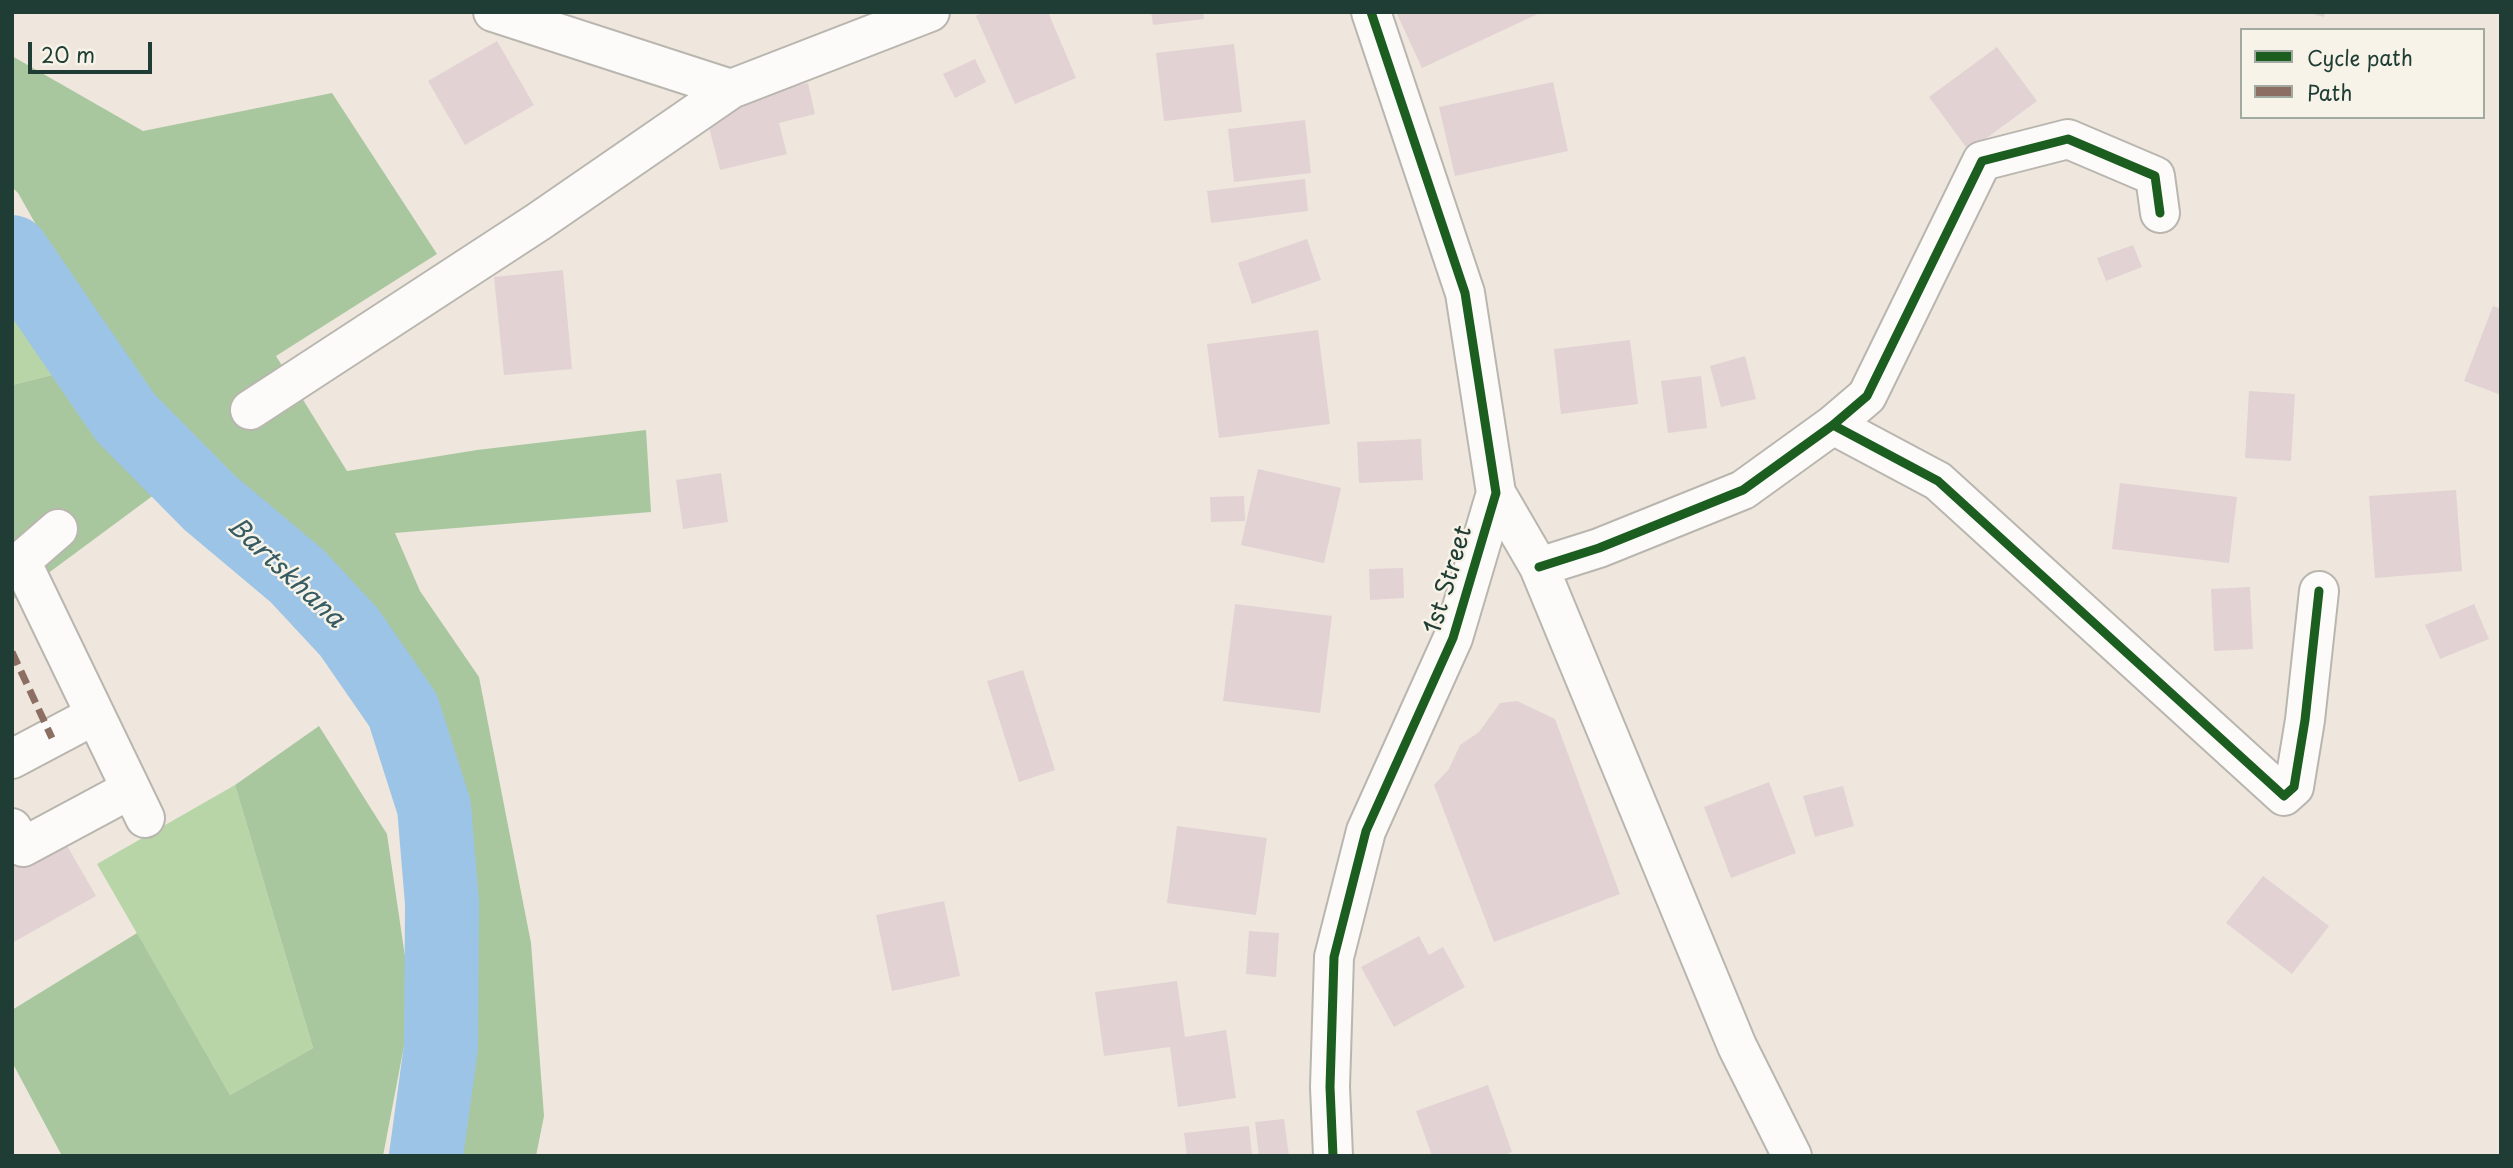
<!DOCTYPE html>
<style>
body{margin:0}
#map{position:relative;width:2513px;height:1168px;overflow:hidden;background:#efe7dd;font-family:"Playpen Sans",sans-serif}
canvas{display:block}
.frame{position:absolute;inset:0;border:14px solid #1f3d34;pointer-events:none}
.legend{position:absolute;left:2240px;top:28px;width:245px;height:91px;box-sizing:border-box;background:#f7f3e8;border:2px solid #a1aaa0;margin:0;padding:9px 12px;list-style:none;font-size:21px;color:#1f3d34}
.legend li{display:flex;align-items:center;gap:14px;height:35px}
.legend b{width:35px;border:2px solid #a1aaa0}
.scale{position:absolute;left:28px;top:42px;width:124px;height:32px;box-sizing:border-box;border:4px solid #1f3d34;border-top:0;padding-left:9px;font-size:21px;line-height:24px;white-space:nowrap;color:#1f3d34;-webkit-text-stroke:5px #f7f3e8;paint-order:stroke}
</style>
<div id="map">
<canvas width="2513" height="1168"></canvas>
<div class="frame"></div>
<ul class="legend">
<li><b style="height:9px;background:#1b5e20"></b>Cycle path</li>
<li><b style="height:9px;background:#8d6e63"></b>Path</li>
</ul>
<div class="scale">20 m</div>
</div>
<script>
const ctx = document.querySelector('canvas').getContext('2d');
ctx.lineJoin = 'round';
function fillPath(path, color) {
  ctx.fillStyle = color;
  ctx.fill(path, 'evenodd');
}
function poly(rows) {
  const path = new Path2D();
  for (const r of rows) {
    path.moveTo(r[0], r[1]);
    for (let i = 2; i < r.length; i += 2) path.lineTo(r[i], r[i + 1]);
  }
  return path;
}
function strokePath(path, color, width, dash) {
  ctx.strokeStyle = color;
  ctx.lineWidth = width;
  ctx.lineCap = dash ? 'butt' : 'round';
  ctx.setLineDash(dash || []);
  ctx.stroke(path);
}
function label(font, color, halo, rows, align = 'center') {
  ctx.font = font + ' "Playpen Sans",sans-serif';
  ctx.lineWidth = 5;
  ctx.setLineDash([]);
  ctx.textBaseline = 'middle';
  ctx.strokeStyle = halo;
  ctx.fillStyle = color;
  for (const [text, x, y, turn = 0] of rows) {
    ctx.save();
    ctx.translate(x, y);
    ctx.rotate((+turn || 0) * Math.PI / 180);
    ctx.textAlign = isNaN(turn) ? turn : align;
    if (halo) ctx.strokeText(text, 0, 0);
    ctx.fillText(text, 0, 0);
    ctx.restore();
  }
}
fillPath(poly([
 [12,279,72,370,12,385],
 [235,785,313,1048,230,1095,97,864]
]), '#b8d5a8');
fillPath(poly([
 [12,56,143,131,332,93,437,254,276,356,347,471,477,450,646,430,651,512,395,533,420,591,479,677,531,943,544,1116,536,1156,443,1156,454,1098,467,951,460,803,431,711,395,654,235,483,115,364,18,193,12,187],
 [72,370,99,411,166,486,12,600,12,385],
 [319,726,387,834,412,1004,383,1156,62,1156,12,1062,12,1010,137,933,230,1095,313,1048,235,785]
]), '#a9c79f');
strokePath(poly([
 [12,252,125,417,210,503,297,576,349,632,403,710,434,807,442,903,441,1047,426,1156]
]), '#9cc4e7', 74);
fillPath(poly([
 [984,12,1048,12,1076,78,1015,104,976,16],
 [1151,12,1203,12,1204,19,1153,25],
 [1396,12,1542,12,1422,68],
 [2306,12,2325,12,2324,17],
 [497,41,534,105,465,145,428,81],
 [1234,44,1242,112,1164,121,1156,53],
 [1997,47,2037,101,1969,151,1929,97],
 [975,59,986,82,955,98,943,74],
 [1553,82,1568,151,1455,176,1439,107],
 [808,83,815,114,779,123,787,154,720,170,704,108],
 [1305,120,1311,173,1234,182,1228,129],
 [1305,179,1308,211,1211,223,1207,191],
 [1307,239,1321,280,1252,304,1238,263],
 [2133,245,2142,267,2106,281,2097,258],
 [563,270,572,369,504,375,494,277],
 [2493,306,2501,309,2501,395,2464,381],
 [1318,330,1330,424,1219,438,1207,344],
 [1630,340,1638,404,1561,414,1554,349],
 [1745,356,1756,399,1721,407,1710,366],
 [1701,376,1707,428,1668,433,1661,381],
 [2249,391,2295,394,2291,461,2245,458],
 [1421,439,1423,480,1359,483,1357,442],
 [1258,469,1341,488,1324,563,1241,545],
 [721,473,728,522,683,529,676,480],
 [2120,483,2237,497,2229,563,2112,549],
 [2456,490,2462,571,2375,578,2369,496],
 [1244,496,1245,521,1211,522,1210,497],
 [1403,568,1404,598,1370,600,1369,569],
 [2250,587,2253,649,2214,651,2211,589],
 [1235,604,1332,616,1320,713,1223,701],
 [2474,604,2489,639,2440,659,2425,625],
 [1023,670,1055,770,1019,782,987,681],
 [1517,701,1555,719,1620,894,1494,942,1434,785,1449,769,1460,745,1479,732,1500,703],
 [1769,782,1796,853,1731,878,1704,807],
 [1843,786,1854,826,1815,837,1803,796],
 [1177,826,1267,838,1256,915,1167,903],
 [62,837,96,896,12,943,12,866],
 [2263,876,2329,926,2292,974,2226,923],
 [944,901,960,976,892,991,876,915],
 [1249,931,1279,933,1276,977,1246,974],
 [1419,936,1429,955,1443,947,1465,987,1394,1027,1361,967],
 [1177,981,1185,1037,1226,1030,1236,1098,1178,1107,1170,1047,1104,1056,1095,992],
 [1488,1085,1512,1152,1501,1156,1432,1156,1416,1111],
 [1284,1119,1289,1156,1259,1156,1255,1122],
 [1249,1126,1252,1156,1187,1156,1184,1133]
]), '#e2d2d3');
const minor = poly([
 [493,12,731,89],
 [250,410,538,222,731,89,930,12],
 [1833,425,1938,481,2284,796,2294,787,2305,720,2319,591],
 [1496,493,1539,567,1737,1046,1792,1156],
 [21,561,145,818],
 [1539,567,1599,548,1743,490,1833,425,1867,396,1982,161,2068,139,2155,176,2160,213],
 [12,569,58,529],
 [12,759,95,715],
 [12,828,23,847,131,789],
 [1333,1156,1330,1087,1334,957,1366,831,1453,638,1496,493,1465,293,1371,12]
]);
strokePath(minor, '#b8b6af', 42);
strokePath(minor, '#fdfbfa', 38);
strokePath(poly([
 [12,652,52,738]
]), '#8d6e63', 7, [14, 7]);
strokePath(poly([
 [1833,425,1938,481,2284,796,2294,787,2305,720,2319,591],
 [1539,567,1599,548,1743,490,1833,425,1867,396,1982,161,2068,139,2155,176,2160,213],
 [1333,1156,1330,1087,1334,957,1366,831,1453,638,1496,493,1465,293,1371,12]
]), '#1b5e20', 9);
label('24px', '#1f3d34', '#f7f3e8', [
 ["1st Street",1449,580,-73]
]);
label('italic 26px', '#365b62', '#f7f3e8', [
 ["Bartskhana",285,573,43]
]);
</script>
